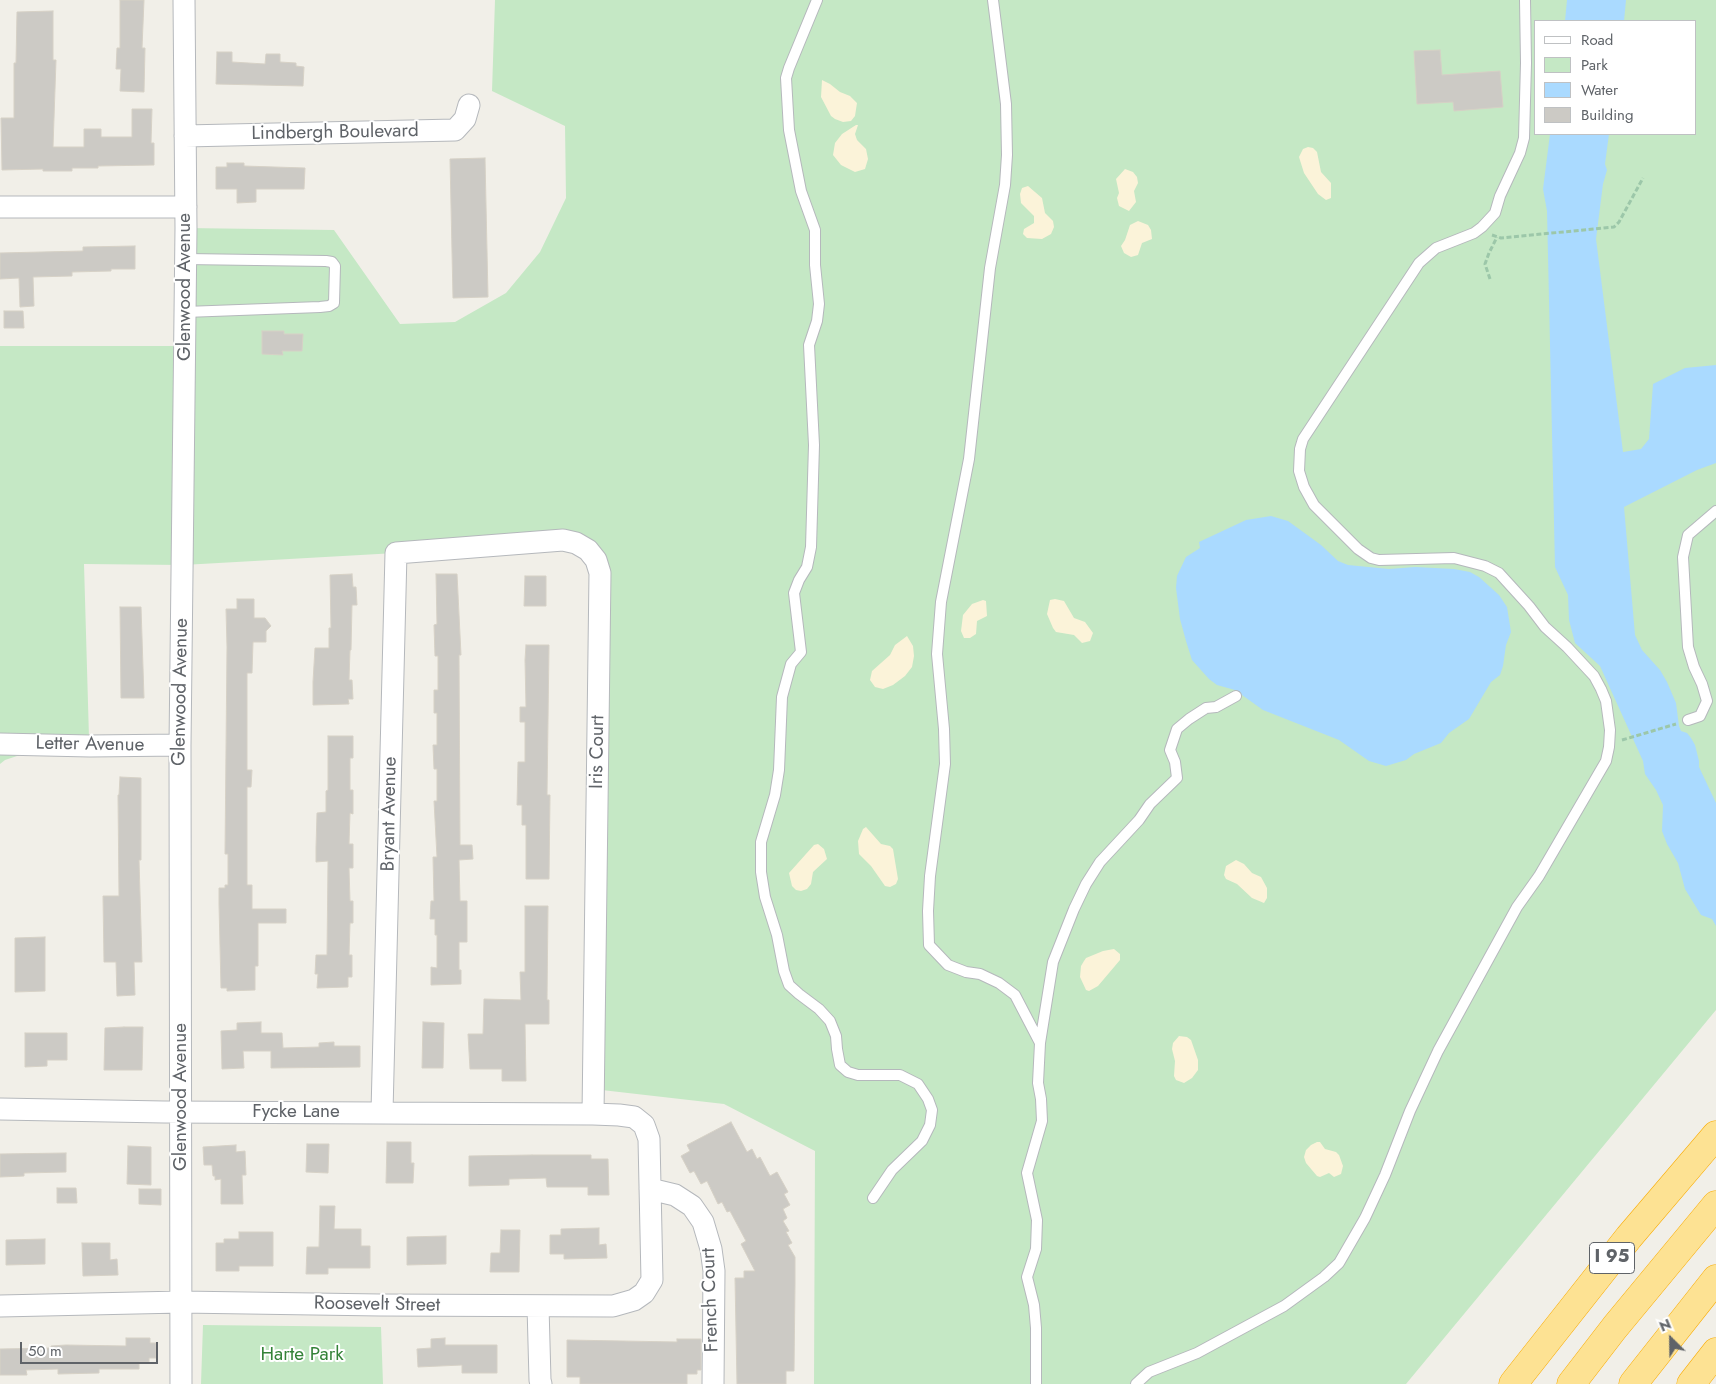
<!DOCTYPE html>
<style>
body{margin:0}
#map{position:relative;width:1716px;height:1384px;overflow:hidden;background:#f1efe8;font-family:Jost,sans-serif}
canvas{display:block}
.legend{position:absolute;left:1534px;top:20px;width:162px;height:115px;box-sizing:border-box;background:#fff;border:1px solid #bfc1c3;margin:0;padding:6px 9px;list-style:none;font-size:15px;color:#5f6368}
.legend li{display:flex;align-items:center;gap:10px;height:25px}
.legend b{width:25px;border:1px solid #bfc1c3}
.north{position:absolute;left:1646px;top:1314px;width:50px;height:50px;-webkit-text-stroke:4px #fff;paint-order:stroke;rotate:337deg;font-size:14px;font-weight:700;line-height:20px;text-align:center;color:#5f6368}
.north::after{content:'';display:block;margin:auto;width:18px;height:22px;background:#5f6368;clip-path:polygon(50% 0,100% 100%,50% 72%,0 100%)}
.scale{position:absolute;left:20px;top:1342px;width:138px;height:22px;box-sizing:border-box;border:2px solid #5f6368;border-top:0;padding-left:6px;font-size:15px;line-height:18px;white-space:nowrap;color:#5f6368;-webkit-text-stroke:4px #fff;paint-order:stroke}
</style>
<div id="map">
<canvas width="1716" height="1384"></canvas>
<ul class="legend">
<li><b style="height:6px;background:#fff"></b>Road</li>
<li><b style="height:14px;background:#c5e8c5"></b>Park</li>
<li><b style="height:14px;background:#aadaff"></b>Water</li>
<li><b style="height:14px;background:#cccac5"></b>Building</li>
</ul>
<div class="north">N</div>
<div class="scale">50 m</div>
</div>
<script>
const ctx = document.querySelector('canvas').getContext('2d');
ctx.lineJoin = 'round';
function fillPath(path, color) {
  ctx.fillStyle = color;
  ctx.fill(path, 'evenodd');
}
function poly(rows) {
  const path = new Path2D();
  for (const r of rows) {
    path.moveTo(r[0], r[1]);
    for (let i = 2; i < r.length; i += 2) path.lineTo(r[i], r[i + 1]);
  }
  return path;
}
function strokePath(path, color, width, dash) {
  ctx.strokeStyle = color;
  ctx.lineWidth = width;
  ctx.lineCap = dash ? 'butt' : 'round';
  ctx.setLineDash(dash || []);
  ctx.stroke(path);
}
function label(font, color, halo, rows, align = 'center') {
  ctx.font = font + ' Jost,sans-serif';
  ctx.lineWidth = 4;
  ctx.setLineDash([]);
  ctx.textBaseline = 'middle';
  ctx.strokeStyle = halo;
  ctx.fillStyle = color;
  for (const [text, x, y, turn = 0] of rows) {
    ctx.save();
    ctx.translate(x, y);
    ctx.rotate((+turn || 0) * Math.PI / 180);
    ctx.textAlign = isNaN(turn) ? turn : align;
    if (halo) ctx.strokeText(text, 0, 0);
    ctx.fillText(text, 0, 0);
    ctx.restore();
  }
}
fillPath(poly([
 [495,0,1716,0,1716,1010,1406,1384,814,1384,815,1151,724,1104,593,1089,600,573,588,550,396,553,183,565,84,564,89,738,41,755,20,755,5,760,0,764,0,346,185,346,186,228,334,230,400,324,455,322,506,293,540,252,566,198,565,126,492,91],
 [1535,21,1695,21,1695,134,1535,134],
 [203,1325,381,1327,383,1384,201,1384]
]), '#c5e8c5');
fillPath(poly([
 [822,80,830,84,840,92,850,96,857,103,855,116,851,121,843,122,835,119,831,116,821,97],
 [856,125,858,125,855,134,857,140,866,149,868,159,865,169,855,172,841,165,833,155,835,143,842,134],
 [1308,147,1313,148,1317,152,1321,172,1331,183,1331,198,1326,200,1318,194,1304,173,1299,157,1303,149],
 [1125,169,1133,172,1137,177,1138,183,1134,191,1136,202,1129,211,1119,206,1117,198,1119,193,1116,179],
 [1028,186,1042,198,1045,213,1053,221,1054,227,1051,234,1042,239,1027,238,1023,234,1024,229,1034,223,1034,216,1021,203,1020,194,1022,188],
 [1138,221,1148,225,1151,230,1152,239,1142,243,1138,255,1131,257,1124,253,1121,246,1125,240,1130,225],
 [1055,599,1064,601,1074,618,1085,622,1093,633,1090,641,1082,643,1074,635,1056,632,1053,628,1047,614,1050,600],
 [983,600,986,601,987,616,977,621,976,634,970,638,964,638,961,631,963,615,972,604],
 [907,636,913,646,914,656,912,667,905,676,893,685,883,689,875,687,870,680,872,671,890,655,895,645],
 [866,827,881,844,890,846,893,849,898,879,896,884,890,887,885,886,871,866,859,854,858,841,863,829],
 [818,844,824,849,827,859,813,872,811,884,807,889,801,891,796,890,792,886,789,873,814,845],
 [1236,860,1244,864,1252,873,1261,877,1267,888,1267,898,1264,903,1252,898,1237,884,1226,879,1224,875,1226,866],
 [1114,949,1120,954,1120,960,1098,986,1089,991,1086,990,1080,977,1081,966,1084,961,1086,958,1103,951],
 [1179,1036,1187,1037,1191,1040,1198,1060,1198,1070,1192,1078,1184,1083,1176,1080,1174,1076,1175,1061,1172,1049,1173,1043],
 [1317,1142,1320,1142,1325,1149,1336,1152,1339,1155,1343,1166,1341,1174,1334,1177,1329,1173,1320,1177,1317,1176,1306,1163,1304,1157,1306,1150,1311,1145]
]), '#fbf3d9');
fillPath(poly([
 [1567,0,1626,0,1624,21,1565,21],
 [1550,134,1609,134,1605,164,1607,170,1603,184,1596,239,1623,452,1641,449,1649,439,1653,384,1685,368,1716,365,1716,463,1697,470,1624,507,1635,635,1642,650,1660,670,1667,682,1676,703,1679,726,1681,731,1687,733,1691,738,1695,745,1699,761,1699,767,1716,803,1716,926,1712,919,1701,915,1685,889,1678,863,1667,844,1662,831,1663,805,1656,790,1645,774,1643,761,1600,666,1575,643,1569,620,1568,595,1555,567,1547,211,1543,189],
 [1271,516,1288,521,1321,545,1338,561,1348,565,1389,569,1415,567,1454,569,1470,572,1479,577,1499,595,1507,607,1511,632,1506,645,1503,666,1500,675,1491,682,1469,719,1449,733,1441,743,1414,754,1406,760,1386,766,1369,761,1339,740,1263,710,1235,690,1217,685,1209,679,1192,660,1186,641,1180,619,1176,588,1177,576,1186,557,1200,548,1199,542,1246,520]
]), '#aadaff');
const building = poly([
 [120,0,144,0,142,48,145,48,144,92,120,91,121,69,116,69,117,48,120,48,120,0],
 [53,11,53,60,56,60,53,147,84,147,84,129,101,129,101,137,132,137,132,109,152,109,151,143,154,143,154,165,98,166,98,168,72,168,72,171,43,171,43,169,2,170,1,118,14,118,14,63,16,63,17,12,53,11],
 [1440,50,1442,75,1500,71,1503,107,1454,111,1453,102,1417,104,1414,51,1440,50],
 [217,52,232,52,232,62,265,64,266,54,280,54,280,62,296,63,296,66,304,67,303,86,216,84,217,52],
 [485,158,488,297,453,298,450,159,485,158],
 [227,163,244,163,244,166,305,168,304,189,256,189,256,202,237,203,237,189,216,189,216,167,227,167,227,163],
 [135,246,135,269,111,269,111,271,72,272,72,276,33,277,34,306,20,307,19,278,0,279,0,253,83,251,83,247,135,246],
 [4,311,23,311,24,328,4,328,4,311],
 [262,331,284,331,284,334,303,334,302,351,282,351,283,355,262,354,262,331],
 [352,574,353,587,356,587,357,605,352,605,351,650,350,650,349,680,352,680,353,699,348,699,349,704,313,705,313,682,315,648,329,648,329,628,331,628,330,575,352,574],
 [436,574,457,574,461,655,459,655,460,845,472,845,473,859,459,860,460,901,467,901,467,942,459,942,459,970,461,970,461,984,431,985,431,967,437,968,437,935,435,935,435,919,430,919,431,901,434,901,433,857,437,857,434,801,437,801,437,769,434,769,433,745,437,745,437,713,434,713,434,690,438,690,438,656,435,656,434,625,437,624,436,574],
 [525,576,546,576,546,606,524,606,525,576],
 [237,599,254,599,254,618,265,618,271,626,266,631,266,642,253,642,252,673,247,673,247,770,252,770,251,787,247,787,247,885,252,885,252,909,286,909,286,923,258,923,258,966,255,966,255,990,227,991,227,988,221,988,219,904,219,888,225,888,225,885,228,885,228,854,225,854,227,647,226,609,237,609,237,599],
 [120,607,141,607,144,698,121,698,120,607],
 [526,645,549,645,547,795,550,795,549,879,526,879,526,825,522,825,522,805,517,805,518,762,525,762,525,722,520,722,520,707,526,707,525,660,526,645],
 [328,736,353,736,353,758,350,758,350,790,353,790,353,814,350,813,349,844,353,844,353,868,349,868,350,901,353,901,353,923,350,923,349,955,352,955,352,977,348,977,348,987,317,988,318,974,315,974,316,955,327,955,328,861,316,862,316,848,317,813,326,812,326,791,328,790,328,736],
 [120,777,141,778,141,860,139,860,142,962,134,962,135,995,117,996,116,962,104,962,103,896,119,896,118,795,119,795,120,777],
 [525,906,548,906,547,1000,549,1000,549,1024,525,1024,526,1081,502,1081,502,1069,470,1069,468,1034,483,1034,484,999,521,1000,520,972,525,972,525,906],
 [45,937,45,991,15,992,15,938,45,937],
 [261,1022,261,1033,282,1033,283,1048,319,1047,319,1043,334,1042,334,1046,360,1046,360,1067,271,1068,271,1051,243,1051,244,1068,222,1069,221,1031,237,1030,237,1023,261,1022],
 [423,1022,444,1023,443,1068,422,1068,423,1022],
 [124,1027,143,1027,142,1070,104,1070,105,1028,124,1027],
 [25,1033,67,1033,67,1060,47,1060,47,1066,25,1067,25,1033],
 [731,1122,747,1152,752,1149,757,1159,760,1157,770,1176,777,1172,788,1192,784,1194,790,1205,783,1209,787,1218,783,1221,789,1231,786,1232,792,1243,788,1245,795,1257,795,1284,794,1371,786,1371,786,1384,737,1384,735,1278,744,1278,744,1271,755,1271,741,1244,746,1241,730,1211,727,1212,722,1202,718,1204,707,1181,701,1184,694,1171,690,1173,681,1156,690,1151,687,1145,731,1122],
 [387,1142,411,1142,411,1163,414,1163,413,1183,386,1183,387,1142],
 [307,1144,329,1144,328,1173,306,1172,307,1144],
 [236,1145,236,1152,245,1151,246,1175,242,1175,243,1204,221,1204,221,1179,215,1180,215,1176,213,1176,212,1165,204,1165,203,1147,236,1145],
 [128,1146,151,1147,151,1185,127,1184,128,1146],
 [66,1153,66,1172,24,1173,24,1176,0,1177,0,1154,66,1153],
 [532,1155,591,1155,591,1159,608,1159,609,1195,588,1195,588,1187,547,1187,546,1178,509,1179,509,1185,469,1186,469,1156,532,1155],
 [57,1188,76,1188,77,1203,57,1203,57,1188],
 [139,1189,161,1189,161,1205,139,1204,139,1189],
 [320,1206,335,1206,334,1229,361,1229,361,1246,370,1246,370,1268,328,1268,328,1274,306,1274,307,1247,319,1247,320,1206],
 [599,1228,599,1245,606,1244,607,1258,564,1259,564,1254,550,1254,550,1235,561,1235,561,1229,599,1228],
 [501,1230,520,1230,519,1272,490,1272,491,1253,500,1253,501,1230],
 [239,1232,273,1232,273,1266,239,1266,239,1271,216,1271,216,1243,224,1243,224,1239,239,1239,239,1232],
 [446,1236,446,1264,407,1265,407,1237,446,1236],
 [45,1239,45,1264,6,1265,6,1240,45,1239],
 [82,1243,110,1243,110,1260,117,1259,118,1275,83,1276,82,1243],
 [126,1338,150,1338,150,1343,156,1343,156,1358,149,1358,149,1362,139,1362,139,1369,99,1369,99,1373,58,1374,58,1369,26,1370,27,1375,0,1375,0,1349,51,1348,51,1346,66,1345,126,1346,126,1338],
 [445,1338,445,1345,497,1345,497,1373,462,1373,462,1365,418,1367,417,1349,431,1348,431,1339,445,1338],
 [677,1339,701,1339,701,1370,697,1370,697,1374,687,1374,687,1384,580,1384,580,1377,567,1377,567,1340,677,1342,677,1339]
]);
fillPath(building, '#cccac5');
strokePath(building, '#d6d1c6', 1);
const service = poly([
 [817,0,789,68,786,78,789,130,801,191,815,230,815,265,819,304,817,321,809,345,814,445,811,547,807,567,799,580,794,593,801,652,791,664,782,697,779,770,775,795,761,842,761,872,765,897,777,935,784,971,789,985,799,994,819,1009,830,1021,836,1036,837,1049,840,1065,848,1072,858,1075,900,1075,918,1084,928,1099,932,1110,930,1125,922,1141,892,1170,873,1198],
 [993,0,1006,104,1007,155,1005,185,990,268,969,459,941,602,937,654,944,729,945,764,930,876,928,911,929,945,948,965,966,972,980,974,999,983,1015,995,1040,1043],
 [185,312,320,307,329,306,334,303,335,266,332,262,326,261,186,259],
 [1688,720,1700,716,1707,701,1702,684,1694,667,1688,647,1683,557,1688,535,1716,511],
 [1036,1384,1036,1328,1034,1305,1027,1277,1036,1249,1037,1220,1027,1173,1042,1121,1041,1099,1038,1083,1040,1043,1053,962,1074,909,1086,884,1100,862,1139,820,1150,804,1177,778,1175,762,1170,750,1177,729,1189,719,1206,708,1216,707,1236,696],
 [1136,1384,1149,1372,1197,1353,1284,1306,1324,1277,1339,1263,1365,1218,1385,1175,1410,1111,1438,1051,1517,907,1539,876,1606,761,1609,747,1610,730,1606,701,1601,689,1594,676,1567,647,1545,627,1529,606,1499,573,1485,566,1454,558,1379,560,1371,558,1358,549,1314,505,1304,487,1299,471,1300,449,1303,439,1419,263,1436,248,1474,233,1482,227,1495,213,1500,196,1520,153,1524,138,1526,63,1525,0]
]);
const minor = poly([
 [185,136,455,130,465,119,469,105],
 [0,207,186,207],
 [0,744,90,746,180,745],
 [0,1109,164,1112,593,1114,619,1115,634,1117,644,1125,649,1139,652,1280,644,1293,634,1300,613,1306,380,1305,181,1302,0,1306],
 [382,1112,396,553,563,540,576,543,588,550,596,560,600,573,593,1114],
 [650,1189,675,1195,692,1206,703,1222,711,1249,714,1271,713,1384],
 [538,1306,540,1380,541,1384],
 [181,1384,180,745,186,228,184,0]
]);
const motorway = poly([
 [1513,1384,1629,1237,1716,1135],
 [1571,1384,1615,1327,1716,1205],
 [1633,1384,1716,1279],
 [1691,1384,1716,1352]
]);
strokePath(service, '#b5b8bc', 12);
strokePath(minor, '#b5b8bc', 23);
strokePath(motorway, '#f9ab00', 29);
strokePath(poly([
 [1492,235,1501,238,1614,227,1619,222,1643,178],
 [1490,279,1485,264,1489,253,1497,237],
 [1622,740,1676,724]
]), '#9cc7a9', 3, [5, 2.5]);
strokePath(service, '#fff', 10);
strokePath(minor, '#fff', 21);
strokePath(motorway, '#fde293', 28);
for (const [x, y, w] of [
 [1612,1258,45]
]) {
  const box = new Path2D();
  box.roundRect(x - w / 2, y - 15.5, w, 31, 4);
  ctx.fillStyle = '#fff';
  ctx.fill(box);
  strokePath(box, '#5f6368', 1);
}
label('bold 18px', '#5f6368', null, [
 ["I 95",1612,1258]
]);
label('19px', '#5f6368', '#fff', [
 ["Lindbergh Boulevard",335,133,-1],
 ["Glenwood Avenue",185,287,-90],
 ["Glenwood Avenue",181,692,-89],
 ["Letter Avenue",90,745,1],
 ["Iris Court",598,752,-89],
 ["Bryant Avenue",390,814,-89],
 ["Glenwood Avenue",181,1097,-90],
 ["Fycke Lane",296,1112],
 ["French Court",711,1300,-92],
 ["Roosevelt Street",377,1305,1]
]);
label('19px', '#348238', '#fff', [
 ["Harte Park",302,1355]
]);
</script>
